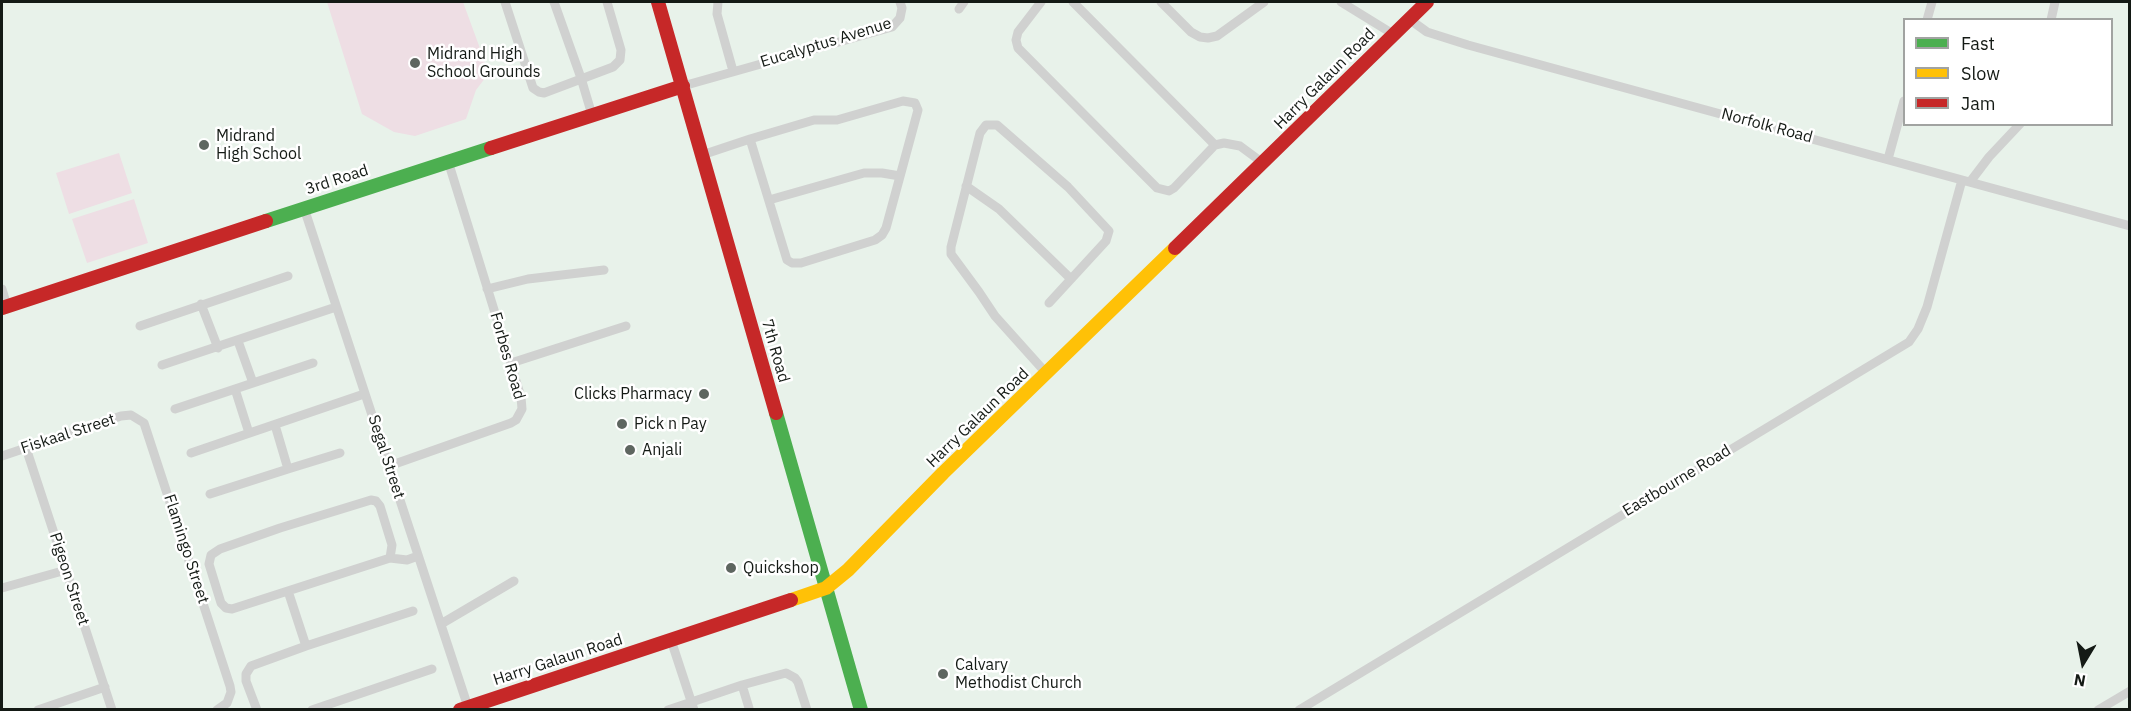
<!DOCTYPE html>
<style>
body{margin:0}
#map{position:relative;width:2131px;height:711px;overflow:hidden;background:#e8f2ea;font-family:"IBM Plex Sans",sans-serif}
canvas{display:block}
.frame{position:absolute;inset:0;border:3px solid #141a15;pointer-events:none}
.legend{position:absolute;left:1903px;top:18px;width:210px;height:108px;box-sizing:border-box;background:#fff;border:2px solid #a1a3a1;margin:0;padding:8px 10px;list-style:none;font-size:18px;color:#141a15}
.legend li{display:flex;align-items:center;gap:12px;height:30px}
.legend b{width:30px;border:2px solid #a1a3a1}
.north{position:absolute;left:2053px;top:633px;width:60px;height:60px;-webkit-text-stroke:4px #fff;paint-order:stroke;rotate:190deg;font-size:16px;font-weight:700;line-height:24px;text-align:center;color:#141a15}
.north::after{content:'';display:block;margin:auto;width:21px;height:27px;background:#141a15;clip-path:polygon(50% 0,100% 100%,50% 72%,0 100%)}
</style>
<div id="map">
<canvas width="2131" height="711"></canvas>
<div class="frame"></div>
<ul class="legend">
<li><b style="height:8px;background:#4caf50"></b>Fast</li>
<li><b style="height:8px;background:#ffc107"></b>Slow</li>
<li><b style="height:8px;background:#c62828"></b>Jam</li>
</ul>
<div class="north">N</div>
</div>
<script>
const ctx = document.querySelector('canvas').getContext('2d');
ctx.lineJoin = 'round';
function fillPath(path, color) {
  ctx.fillStyle = color;
  ctx.fill(path, 'evenodd');
}
function poly(rows) {
  const path = new Path2D();
  for (const r of rows) {
    path.moveTo(r[0], r[1]);
    for (let i = 2; i < r.length; i += 2) path.lineTo(r[i], r[i + 1]);
  }
  return path;
}
function strokePath(path, color, width, dash) {
  ctx.strokeStyle = color;
  ctx.lineWidth = width;
  ctx.lineCap = dash ? 'butt' : 'round';
  ctx.setLineDash(dash || []);
  ctx.stroke(path);
}
function label(font, color, halo, rows, align = 'center') {
  ctx.font = font + ' "IBM Plex Sans",sans-serif';
  ctx.lineWidth = 5;
  ctx.setLineDash([]);
  ctx.textBaseline = 'middle';
  ctx.strokeStyle = halo;
  ctx.fillStyle = color;
  for (const [text, x, y, turn = 0] of rows) {
    ctx.save();
    ctx.translate(x, y);
    ctx.rotate((+turn || 0) * Math.PI / 180);
    ctx.textAlign = isNaN(turn) ? turn : align;
    if (halo) ctx.strokeText(text, 0, 0);
    ctx.fillText(text, 0, 0);
    ctx.restore();
  }
}
fillPath(poly([
 [327,2,463,2,489,73,476,90,466,119,415,136,394,132,362,114],
 [119,153,132,193,69,214,56,173],
 [134,199,148,243,87,263,72,219]
]), '#eedee4');
strokePath(poly([
 [505,2,533,88,539,92,544,93,613,67,620,60,621,50,607,2],
 [554,2,581,78,592,115],
 [718,2,717,14,733,71],
 [1041,2,1018,32,1016,40,1018,48,1150,181,1157,188,1169,191,1174,188,1215,145,1073,2],
 [1161,2,1191,32,1200,37,1208,38,1217,36,1264,2],
 [1341,2,1393,34],
 [959,9,964,2],
 [1409,19,1427,32,1468,45,2130,226],
 [1927,20,1932,2],
 [2051,20,2055,2],
 [683,86,892,27,900,18,902,8,900,2],
 [903,101,915,103,918,110,886,228,882,235,875,240,801,263,792,263,787,260,750,139,814,120,837,120,903,101],
 [1215,145,1224,143,1240,146,1263,163],
 [702,155,750,139],
 [1888,159,1904,101],
 [1970,182,1989,157,2020,124],
 [966,186,999,209,1071,279],
 [769,200,864,173,882,173,900,176],
 [304,208,468,707],
 [2,289,7,306],
 [487,289,528,279,604,270],
 [201,304,218,348],
 [140,326,288,276],
 [238,341,253,383],
 [511,363,626,326],
 [162,365,336,307],
 [1047,374,995,316,979,292,951,254,951,247,980,133,986,125,997,125,1068,187,1109,231,1106,241,1049,303],
 [235,389,249,433],
 [175,409,313,363],
 [275,425,288,469,340,453],
 [26,448,112,710],
 [191,453,364,394],
 [2,456,121,416,131,415,144,423,230,686,231,692,227,703,217,710],
 [389,466,511,423,516,420,522,409,521,397,448,161],
 [210,494,288,469],
 [390,558,392,545,380,506,376,501,371,500,280,528,220,549,211,555,209,564,221,603,226,608,232,609,390,558,407,560,418,556],
 [2,588,66,570],
 [288,591,306,646],
 [441,624,514,581],
 [671,640,694,710],
 [742,685,749,708],
 [38,710,105,687],
 [257,710,246,681,246,674,251,666,306,646,413,611],
 [312,710,432,669],
 [668,710,742,685,786,673,795,678,798,682,807,710],
 [1299,710,1909,342,1918,329,1927,307,1962,180],
 [2098,710,2130,691]
]), '#d0d1d0', 9);
strokePath(poly([
 [266,221,491,148],
 [776,413,861,710]
]), '#4caf50', 14);
strokePath(poly([
 [791,600,826,588,848,570,943,473,1175,248]
]), '#ffc107', 14);
strokePath(poly([
 [658,2,776,413],
 [491,148,683,86],
 [1175,248,1427,2],
 [2,308,266,221],
 [460,710,791,600]
]), '#c62828', 14);
for (const [x, y, r, color] of [
 [415,63,6,"#5e6660"],
 [204,145,6,"#5e6660"],
 [704,394,6,"#5e6660"],
 [622,424,6,"#5e6660"],
 [630,450,6,"#5e6660"],
 [731,568,6,"#5e6660"],
 [943,674,6,"#5e6660"]
]) {
  const dot = new Path2D();
  dot.arc(x, y, r, 0, 2 * Math.PI);
  ctx.fillStyle = color;
  ctx.fill(dot);
  strokePath(dot, '#fff', 2);
}
label('16px', '#141a15', '#fff', [
 ["Eucalyptus Avenue",826,43,-17],
 ["Harry Galaun Road",1325,79,-45],
 ["Norfolk Road",1767,126,15],
 ["3rd Road",337,180,-18],
 ["7th Road",775,351,74],
 ["Forbes Road",507,356,74],
 ["Harry Galaun Road",978,418,-44],
 ["Fiskaal Street",68,434,-18],
 ["Segal Street",386,457,72],
 ["Eastbourne Road",1677,481,-31],
 ["Flamingo Street",186,549,72],
 ["Pigeon Street",69,579,72],
 ["Harry Galaun Road",558,660,-18]
]);
label('16px', '#141a15', '#fff', [
 ["Midrand High",427,54],
 ["School Grounds",427,72],
 ["Midrand",216,136],
 ["High School",216,154],
 ["Clicks Pharmacy",692,394,"right"],
 ["Pick n Pay",634,424],
 ["Anjali",642,450],
 ["Quickshop",743,568],
 ["Calvary",955,665],
 ["Methodist Church",955,683]
], 'left');
</script>
